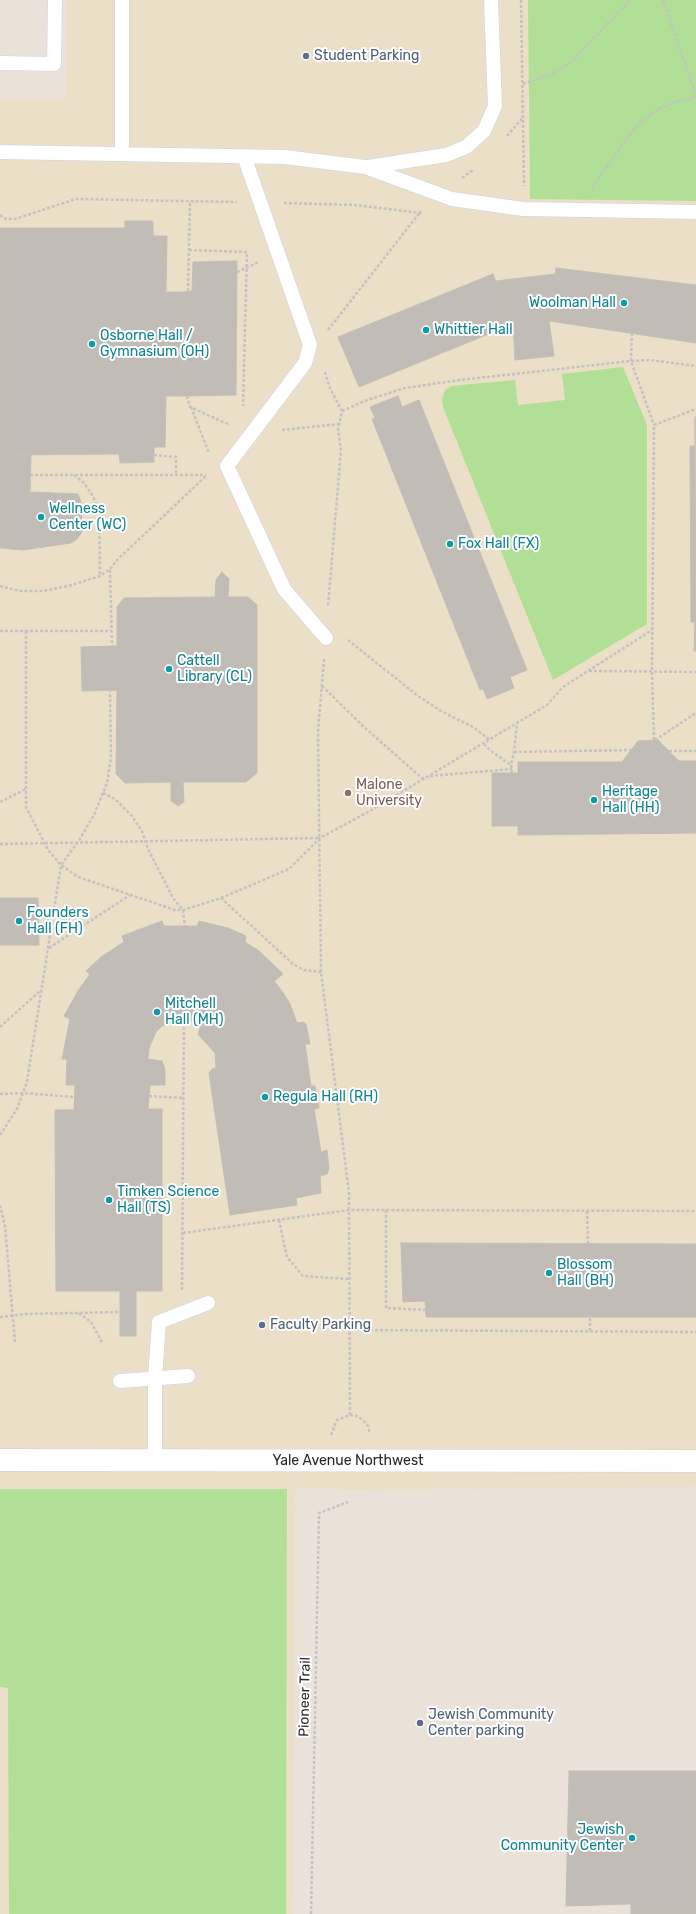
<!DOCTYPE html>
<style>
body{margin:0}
canvas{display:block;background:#eae2d9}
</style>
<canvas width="696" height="1914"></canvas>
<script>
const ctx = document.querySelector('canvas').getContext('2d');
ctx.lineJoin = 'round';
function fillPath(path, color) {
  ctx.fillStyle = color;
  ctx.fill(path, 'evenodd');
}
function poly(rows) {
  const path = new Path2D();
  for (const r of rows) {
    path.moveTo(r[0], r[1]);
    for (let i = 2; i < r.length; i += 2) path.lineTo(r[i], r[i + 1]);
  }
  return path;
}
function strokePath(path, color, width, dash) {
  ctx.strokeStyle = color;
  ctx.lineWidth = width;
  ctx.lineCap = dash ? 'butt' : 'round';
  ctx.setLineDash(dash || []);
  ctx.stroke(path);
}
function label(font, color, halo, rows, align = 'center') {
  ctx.font = font + ' Rubik,sans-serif';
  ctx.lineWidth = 4;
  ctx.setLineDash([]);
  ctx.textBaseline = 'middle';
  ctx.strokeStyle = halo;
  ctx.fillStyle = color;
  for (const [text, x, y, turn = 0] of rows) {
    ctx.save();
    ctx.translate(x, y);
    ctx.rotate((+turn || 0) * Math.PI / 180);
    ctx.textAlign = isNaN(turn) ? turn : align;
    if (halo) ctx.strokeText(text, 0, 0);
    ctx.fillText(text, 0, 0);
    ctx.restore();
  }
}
fillPath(poly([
 [67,0,696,0,696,1487,350,1490,295,1487,293,1914,0,1914,0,99,67,99]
]), '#ebdfc8');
fillPath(poly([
 [528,0,696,0,696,201,530,199],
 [623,367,647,425,647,624,553,680,443,407,442,399,445,390,451,386,515,380,518,405,565,400,562,374],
 [0,1489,287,1489,286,1914,9,1914,8,1688,0,1687]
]), '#b1df96');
const building = poly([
 [125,221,153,221,153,236,167,236,166,292,183,292,183,396,166,396,165,447,154,447,154,462,120,463,119,454,0,455,0,228,125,228,125,221],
 [237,261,236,395,183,396,183,292,192,291,193,262,237,261],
 [556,268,696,285,696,343,549,321,556,268],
 [493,274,513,324,359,387,338,337,493,274],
 [555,274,549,321,554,356,515,360,513,324,496,281,555,274],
 [398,396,402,407,419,400,527,670,510,677,514,688,487,699,483,689,480,690,372,419,375,418,370,407,398,396],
 [695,417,696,651,694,651,695,622,691,622,690,446,695,446,695,417],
 [0,455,31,455,30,492,78,494,81,502,82,532,77,539,71,543,23,550,0,548,0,455],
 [222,572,229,579,228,597,248,597,257,605,257,773,246,782,183,782,184,802,178,806,171,801,171,782,125,783,116,774,117,690,82,691,81,647,117,646,117,607,124,598,215,597,216,580,222,572],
 [658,740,679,761,696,761,696,833,518,835,518,826,492,826,492,773,518,773,518,762,622,762,638,741,658,740],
 [0,898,38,898,39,945,0,945,0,898],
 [162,921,164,926,197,926,199,921,228,928,246,936,245,942,259,951,283,974,243,1007,254,1019,215,1053,198,1034,201,1026,192,1021,176,1021,162,1026,156,1032,149,1048,148,1059,162,1061,165,1070,165,1085,150,1085,148,1109,74,1110,75,1085,66,1085,67,1059,62,1059,70,1019,64,1016,78,991,90,974,86,971,101,957,124,942,122,936,162,921],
 [274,981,282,991,290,1004,297,1023,303,1022,306,1024,310,1044,305,1044,311,1086,315,1086,319,1108,314,1109,321,1152,327,1150,329,1169,327,1174,320,1176,321,1193,296,1198,297,1205,230,1215,209,1073,212,1069,216,1068,215,1053,254,1019,243,1007,274,981],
 [162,1109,162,1291,136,1291,136,1336,120,1336,120,1291,56,1291,55,1110,162,1109],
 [401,1243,696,1244,696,1317,426,1317,425,1301,403,1302,401,1243],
 [569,1771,696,1771,696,1914,631,1914,631,1904,566,1906,569,1771]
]);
fillPath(building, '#c2bcb6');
strokePath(building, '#c5beb3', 1);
const service = poly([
 [122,0,122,154],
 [0,63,54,64,55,0],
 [0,152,285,157,365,167,452,199,523,209,696,212],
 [244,156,310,345,305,363,227,466,284,589,326,638],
 [368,167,446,155,466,147,484,131,495,106,491,0],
 [120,1381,188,1376],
 [155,1461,155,1378,159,1322,208,1303]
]);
const minor = poly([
 [0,1460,696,1461]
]);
strokePath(service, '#ced2e0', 15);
strokePath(minor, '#ced2e0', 23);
strokePath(poly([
 [521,0,524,186],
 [663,0,696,95],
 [523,84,554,73,570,63,630,0],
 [507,136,524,116],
 [462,178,473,170],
 [592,188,627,138,638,125,657,110,675,102,696,97],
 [284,203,355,205,421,213],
 [0,215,6,219,15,219,76,199,237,202],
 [189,250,247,252,243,406],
 [237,272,259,262],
 [188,291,190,202],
 [328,330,421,211],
 [632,333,631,361,654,425],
 [325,372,330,388,342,411,338,430,341,450,328,606],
 [187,396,190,407,230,425],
 [191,407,209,453],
 [342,411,367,400,405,388,460,380,631,361,650,360,696,366],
 [282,430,339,424],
 [154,455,176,457,176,475],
 [30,475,206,475],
 [74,475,84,483,93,496,99,512,100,576],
 [110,570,112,647],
 [0,586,20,591,43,591,72,585,100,576,110,569,117,560,206,476],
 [0,631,112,631],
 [26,631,26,807,48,850,61,865,78,877,175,910,183,910,221,898,293,964,304,970,321,972],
 [348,640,418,696,441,711,473,727,490,740],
 [324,659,318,732,321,972,349,1193,350,1415],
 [589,671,696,672],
 [322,686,364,727,423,779],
 [654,740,652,672,654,425,696,409],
 [655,740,696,713],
 [484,744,491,751,511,765],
 [669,751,696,751],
 [514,752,631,750],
 [512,773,511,765,514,752,517,724],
 [430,776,512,769],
 [103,793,115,799,131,815,142,831,148,849,173,898,183,910,185,926],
 [0,802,26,789],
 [0,844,319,838],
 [221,898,289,869,320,838,370,811,547,705,563,687,652,630],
 [49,948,130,895],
 [0,1027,41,990],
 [0,1094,23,1093,74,1097],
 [149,1096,184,1098],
 [0,1135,17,1109,27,1082,61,865,78,842,94,815,107,783,111,758,110,690],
 [0,1205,5,1226,15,1342],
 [386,1210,386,1308,426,1310],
 [587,1211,588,1244],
 [279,1220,287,1257,303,1276,349,1279],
 [183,1233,349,1210,696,1211],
 [182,1290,184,1020],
 [79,1313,91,1322,102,1342],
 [0,1317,26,1314,120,1312],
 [350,1330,696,1332],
 [590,1331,590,1317],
 [331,1435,337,1420,350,1415,357,1416,363,1420,368,1426,370,1434],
 [311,1914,319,1513,348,1502]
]), '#c3c3c3', 2.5, [3, 2]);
strokePath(service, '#fff', 14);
strokePath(minor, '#fff', 22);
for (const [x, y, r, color] of [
 [306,56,4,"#5c6f8a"],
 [624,303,4,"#0f9aa8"],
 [426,330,4,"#0f9aa8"],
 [92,344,4,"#0f9aa8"],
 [41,517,4,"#0f9aa8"],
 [450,544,4,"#0f9aa8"],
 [169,669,4,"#0f9aa8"],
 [348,793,4,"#8d6e63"],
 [594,800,4,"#0f9aa8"],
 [19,921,4,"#0f9aa8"],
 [157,1012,4,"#0f9aa8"],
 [265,1097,4,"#0f9aa8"],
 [109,1200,4,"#0f9aa8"],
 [549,1273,4,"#0f9aa8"],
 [262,1325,4,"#5c6f8a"],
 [420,1723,4,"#5c6f8a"],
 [632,1838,4,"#0f9aa8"]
]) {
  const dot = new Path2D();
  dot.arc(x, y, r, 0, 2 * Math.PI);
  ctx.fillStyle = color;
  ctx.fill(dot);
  strokePath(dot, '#fff', 1.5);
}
label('14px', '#4e5e75', '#fff', [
 ["Student Parking",314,56],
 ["Faculty Parking",270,1325],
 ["Jewish Community",428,1715],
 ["Center parking",428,1731]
], 'left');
label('14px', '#0d838f', '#fff', [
 ["Woolman Hall",616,303,"right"],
 ["Whittier Hall",434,330],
 ["Osborne Hall /",100,336],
 ["Gymnasium (OH)",100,352],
 ["Wellness",49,509],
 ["Center (WC)",49,525],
 ["Fox Hall (FX)",458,544],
 ["Cattell",177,661],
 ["Library (CL)",177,677],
 ["Heritage",602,792],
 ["Hall (HH)",602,808],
 ["Founders",27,913],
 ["Hall (FH)",27,929],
 ["Mitchell",165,1004],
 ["Hall (MH)",165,1020],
 ["Regula Hall (RH)",273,1097],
 ["Timken Science",117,1192],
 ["Hall (TS)",117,1208],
 ["Blossom",557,1265],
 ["Hall (BH)",557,1281],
 ["Jewish",624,1830,"right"],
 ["Community Center",624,1846,"right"]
], 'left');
label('14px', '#785e54', '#fff', [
 ["Malone",356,785],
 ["University",356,801]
], 'left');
label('14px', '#272727', '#fff', [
 ["Yale Avenue Northwest",348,1461],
 ["Pioneer Trail",305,1697,-89]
]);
</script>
